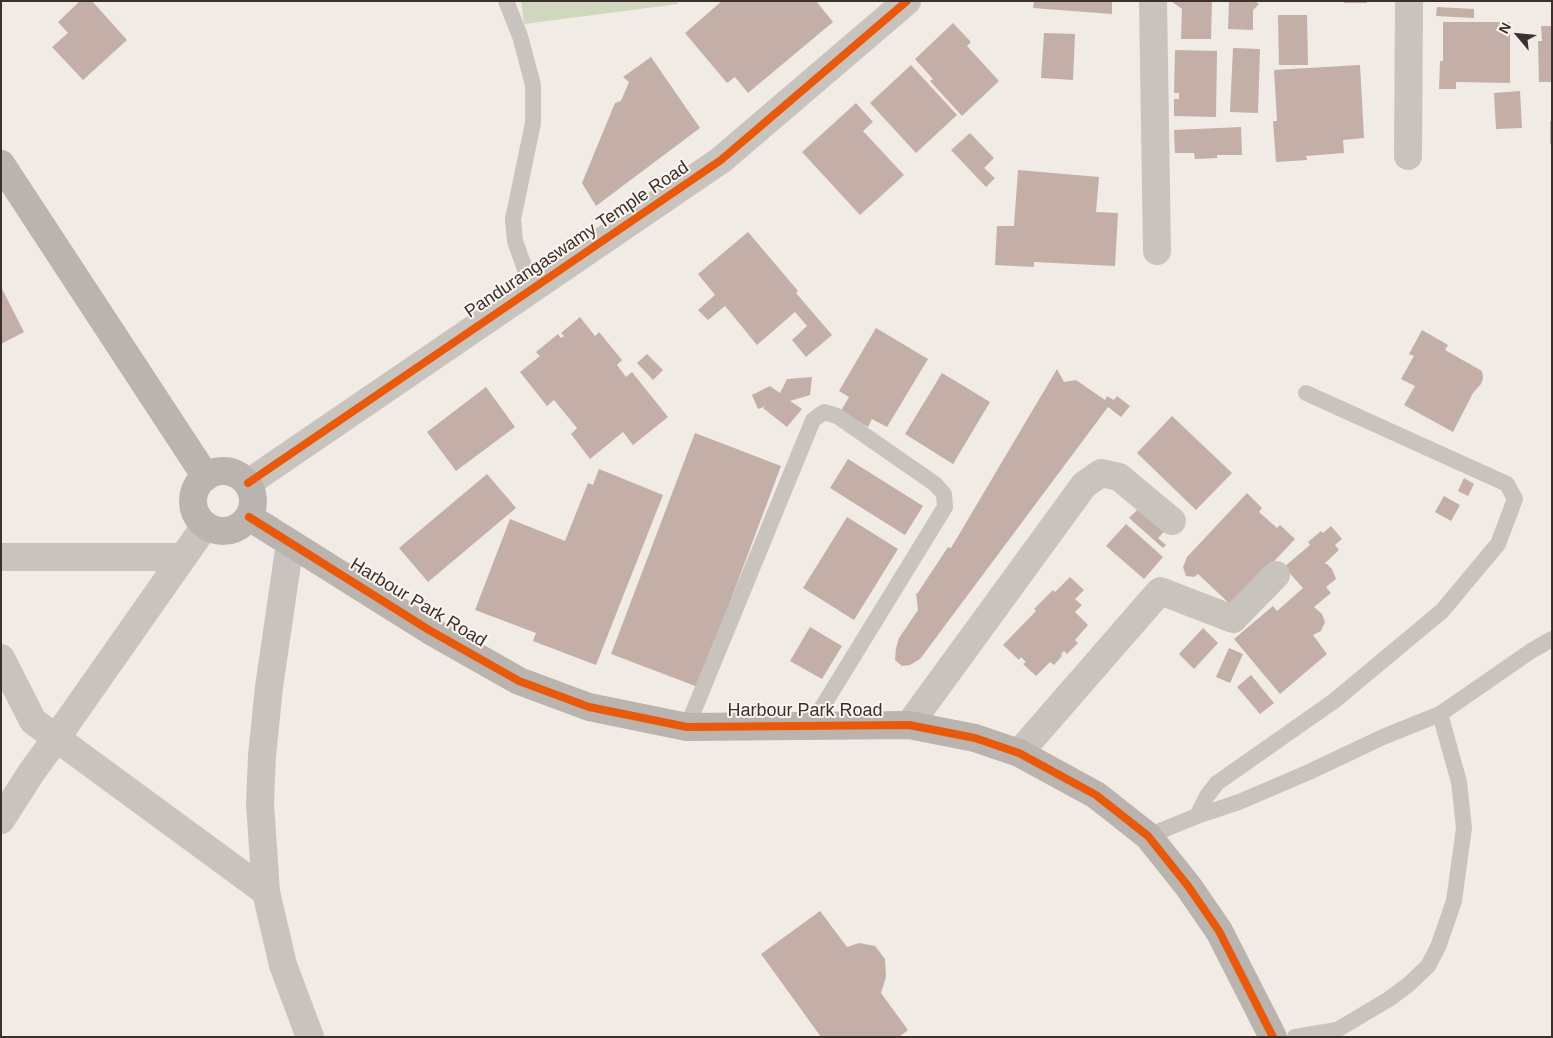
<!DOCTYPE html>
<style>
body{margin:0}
#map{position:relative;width:1553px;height:1038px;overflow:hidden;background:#f0ebe5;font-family:Helvetica,sans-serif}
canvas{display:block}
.frame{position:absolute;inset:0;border:2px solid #3b302b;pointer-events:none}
.north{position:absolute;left:1493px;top:10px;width:50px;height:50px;-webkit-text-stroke:4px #fbf5ee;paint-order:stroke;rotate:298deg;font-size:14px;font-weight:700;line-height:20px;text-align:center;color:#3b302b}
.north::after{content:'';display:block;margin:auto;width:18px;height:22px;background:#3b302b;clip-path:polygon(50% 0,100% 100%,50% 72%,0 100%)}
</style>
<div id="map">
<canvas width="1553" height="1038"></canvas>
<div class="frame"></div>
<div class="north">N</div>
</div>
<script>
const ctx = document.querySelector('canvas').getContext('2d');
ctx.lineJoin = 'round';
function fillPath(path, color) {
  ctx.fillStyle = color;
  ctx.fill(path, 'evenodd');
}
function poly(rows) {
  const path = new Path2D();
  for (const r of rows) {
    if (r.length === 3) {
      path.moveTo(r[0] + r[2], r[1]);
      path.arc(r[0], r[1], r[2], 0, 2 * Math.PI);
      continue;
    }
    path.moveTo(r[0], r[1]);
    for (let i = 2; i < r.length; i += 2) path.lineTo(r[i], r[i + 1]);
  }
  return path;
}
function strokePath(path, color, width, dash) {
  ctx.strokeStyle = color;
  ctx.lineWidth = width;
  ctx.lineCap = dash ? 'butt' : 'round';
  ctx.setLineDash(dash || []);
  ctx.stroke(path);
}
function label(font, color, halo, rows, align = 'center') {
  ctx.font = font + ' Helvetica,sans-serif';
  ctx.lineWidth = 4;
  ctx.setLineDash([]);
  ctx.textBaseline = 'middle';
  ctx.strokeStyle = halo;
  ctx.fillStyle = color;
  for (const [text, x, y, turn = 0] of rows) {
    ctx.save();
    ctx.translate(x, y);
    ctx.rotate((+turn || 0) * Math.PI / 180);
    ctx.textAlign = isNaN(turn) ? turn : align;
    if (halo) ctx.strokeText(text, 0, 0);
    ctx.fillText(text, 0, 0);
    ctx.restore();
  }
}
fillPath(poly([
 [521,1,677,1,678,4,524,24]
]), '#d1d6bf');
fillPath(poly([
 [80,1,92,1,127,40,83,80,52,47,68,33,58,22],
 [722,1,816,1,833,22,748,93,735,77,727,83,685,33],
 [1034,1,1112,1,1112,14,1033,8],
 [1171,1,1212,1,1211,39,1181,39,1182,9],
 [1229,1,1255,1,1259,4,1253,10,1253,30,1228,29],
 [1344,1,1367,1,1367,3,1344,3],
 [1437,7,1474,9,1474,18,1436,16],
 [1278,15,1307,15,1308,65,1279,65],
 [1443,22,1510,22,1510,83,1456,82,1456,89,1439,89,1440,61,1443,61],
 [953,23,971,42,967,46,999,81,962,116,930,81,933,79,915,59],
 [1541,26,1552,26,1552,82,1539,82,1538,41,1542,41],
 [1044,33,1075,34,1073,80,1041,78],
 [1233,48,1260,49,1258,113,1230,112],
 [1175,50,1217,51,1216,117,1174,116,1174,99,1179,99,1179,93,1174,93],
 [651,57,700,128,596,206,582,183,615,103,621,101,629,82,623,77],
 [911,65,957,115,916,153,870,103],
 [1360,65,1364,138,1343,140,1344,153,1306,156,1307,160,1276,162,1273,121,1277,121,1274,70],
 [1520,91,1522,128,1496,129,1494,93],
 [856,103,873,122,863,131,904,175,860,215,802,152],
 [1550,121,1552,121,1552,144,1550,144],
 [1241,127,1242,155,1217,155,1217,158,1195,159,1194,153,1175,153,1174,130],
 [970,133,994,158,984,168,995,178,986,187,951,150],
 [1018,170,1099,177,1096,212,1118,213,1115,266,1034,262,1034,267,995,265,997,226,1014,226],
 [748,232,798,291,796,293,832,335,806,357,792,340,807,326,795,312,757,345,725,306,708,320,698,310,715,295,698,274],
 [1,287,24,332,1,344],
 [580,317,595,336,599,332,622,360,617,365,626,377,632,372,668,417,633,445,623,432,590,459,571,434,577,428,554,400,547,406,520,372,540,356,536,352,558,334,561,338,564,336,561,333],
 [876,328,928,359,887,427,872,419,868,427,841,411,849,397,839,391],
 [1422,330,1448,345,1445,350,1482,371,1483,378,1481,384,1473,393,1453,432,1404,405,1415,386,1401,379,1414,356,1409,354],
 [647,354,663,370,653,380,637,363],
 [1057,369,1064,382,1076,380,1105,400,1107,396,1114,400,1117,396,1130,406,1121,417,1108,407,920,659,910,665,902,666,895,660,896,648,899,638,918,610,916,593,917,594,948,547,951,548],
 [942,373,990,402,953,464,905,434],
 [812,377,810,395,790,401,802,409,787,427,763,408,766,406,758,409,752,395,770,386,780,393,787,379],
 [486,387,515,427,456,471,427,432],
 [1172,416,1232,473,1196,510,1137,453],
 [695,433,781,466,698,687,611,654],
 [848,459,923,506,905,535,830,488],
 [599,469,663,495,596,665,533,641,536,633,475,610,510,519,565,541,588,483,593,485],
 [487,474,516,508,428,582,399,548],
 [1464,478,1474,484,1468,496,1458,491],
 [1247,493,1262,508,1259,512,1277,528,1280,525,1295,539,1232,606,1198,574,1194,577,1186,576,1183,567,1187,557],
 [1444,496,1460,505,1451,521,1435,512],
 [1140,507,1166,530,1158,538,1166,545,1163,548,1129,518],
 [847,517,898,549,854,620,803,588],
 [1126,524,1163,557,1144,579,1106,546],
 [1331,526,1342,539,1335,545,1339,550,1324,564,1327,564,1332,569,1336,579,1326,587,1331,593,1314,607,1322,614,1325,622,1321,631,1313,635,1327,654,1280,694,1234,639,1273,606,1277,611,1303,588,1284,567,1310,545,1308,542,1321,531,1323,533],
 [1070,577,1084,590,1075,599,1082,605,1075,612,1088,625,1075,640,1078,643,1067,654,1064,651,1061,654,1062,656,1054,665,1050,662,1036,676,1023,664,1026,662,1021,657,1019,660,1003,645,1036,611,1034,609,1053,590,1055,592],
 [810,627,842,646,822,679,790,661],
 [1203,628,1218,643,1194,669,1179,654],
 [1229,648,1243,654,1230,683,1216,677],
 [1251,675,1274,703,1260,714,1237,687],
 [820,911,847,947,859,943,875,946,885,959,886,977,881,993,908,1030,899,1037,821,1037,761,954]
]), '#c3afa7');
strokePath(poly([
 [506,1,520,36,533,85,533,123,513,219,515,241,532,289],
 [687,727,813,420,824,412,837,416,935,484,944,494,945,507,810,727],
 [1197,816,1239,802,1309,772,1383,737,1440,714,1531,651,1552,639],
 [1148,836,1197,816,1207,796,1217,783,1334,701,1442,611,1498,544,1515,499,1507,484,1306,393],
 [1295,1037,1337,1030,1389,999,1408,985,1428,966,1438,947,1454,901,1464,828,1459,782,1440,714]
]), '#c9c3be', 16);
strokePath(poly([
 [1153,1,1157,251],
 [1408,156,1409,1],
 [248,483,721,160,907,1],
 [290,543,269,687,262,756,260,803,266,892,283,965,310,1037],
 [1,557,183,557],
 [1,658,33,721,266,892],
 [909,725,1084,485,1101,473,1119,477,1172,521],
 [1019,753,1160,591,1233,619,1276,575],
 [1,820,31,773,57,737,205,526]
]), '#c9c3be', 28);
strokePath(poly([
 [1,164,206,477],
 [223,501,30],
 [249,517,429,630,519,681,589,707,687,727,909,725,975,738,1019,753,1096,795,1148,836,1188,886,1219,931,1273,1037]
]), '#bab3ae', 28);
strokePath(poly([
 [248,483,721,160,907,1],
 [249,517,429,630,519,681,589,707,687,727,909,725,975,738,1019,753,1096,795,1148,836,1188,886,1219,931,1273,1037]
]), '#e8590c', 8);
label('18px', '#3b302b', '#fbf5ee', [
 ["Pandurangaswamy Temple Road",577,240,-34],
 ["Harbour Park Road",418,603,31],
 ["Harbour Park Road",805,711]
]);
</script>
